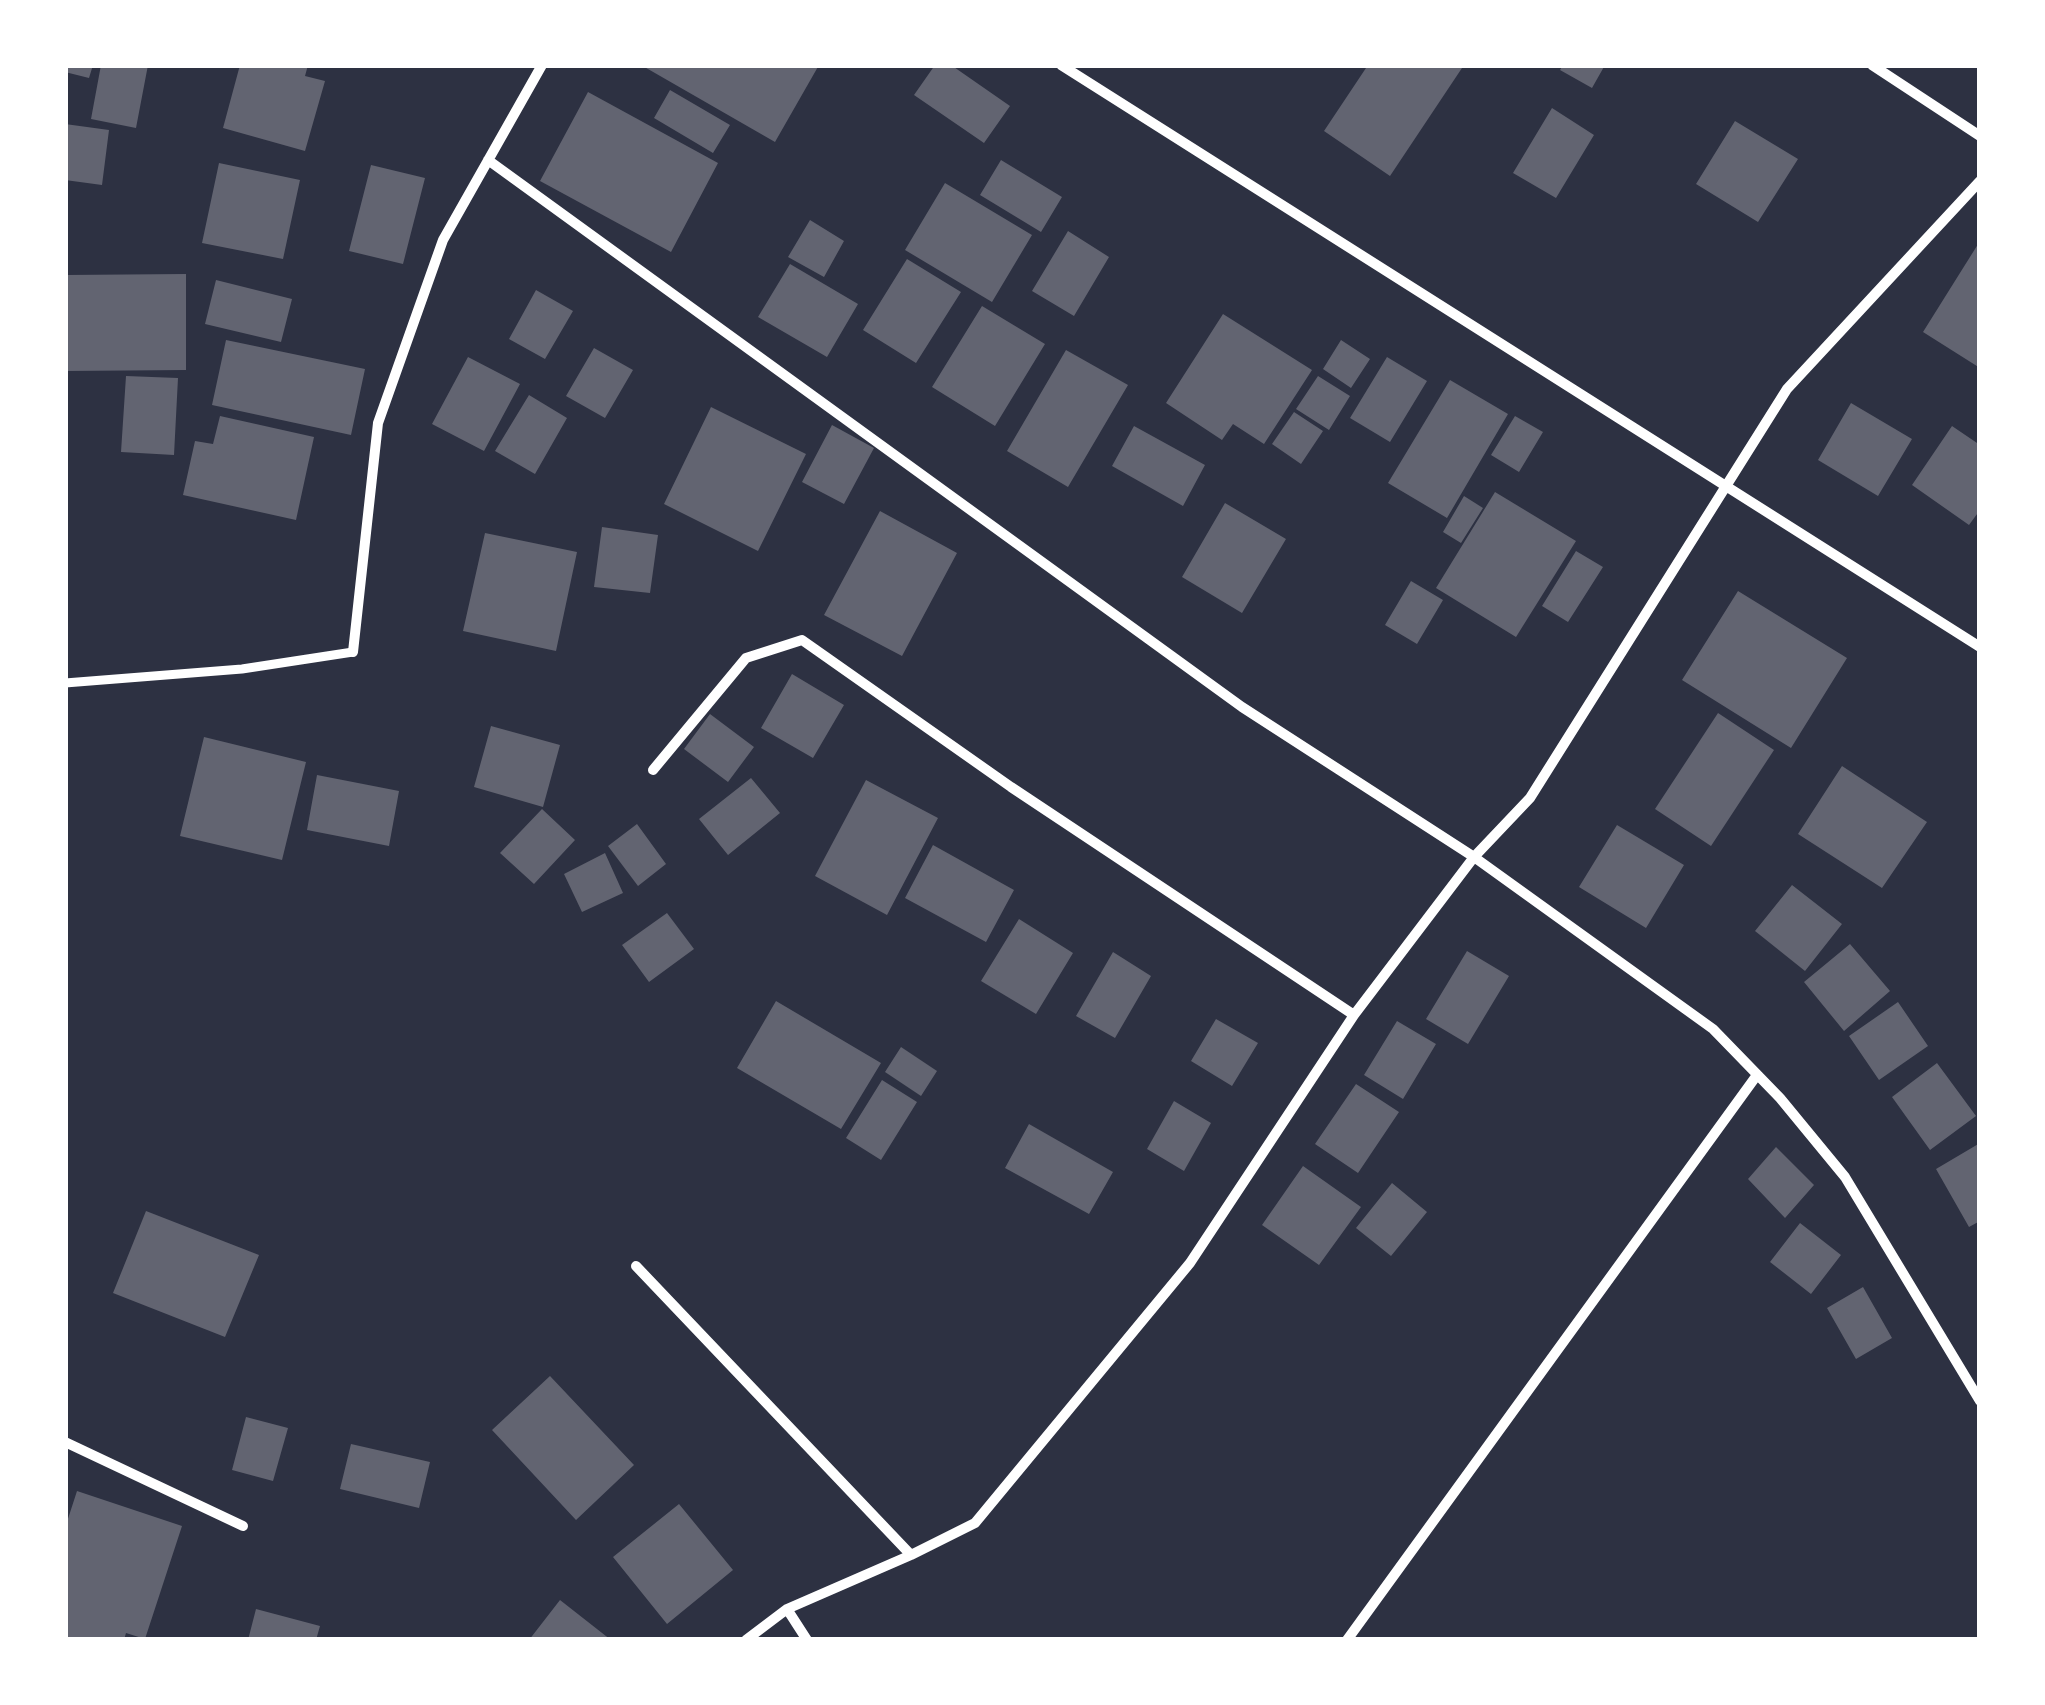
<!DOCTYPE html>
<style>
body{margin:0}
#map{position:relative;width:2045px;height:1705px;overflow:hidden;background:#2d3142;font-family:"Exo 2",sans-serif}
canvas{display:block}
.frame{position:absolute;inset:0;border:68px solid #fff;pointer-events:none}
</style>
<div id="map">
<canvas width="2045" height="1705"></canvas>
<div class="frame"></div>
</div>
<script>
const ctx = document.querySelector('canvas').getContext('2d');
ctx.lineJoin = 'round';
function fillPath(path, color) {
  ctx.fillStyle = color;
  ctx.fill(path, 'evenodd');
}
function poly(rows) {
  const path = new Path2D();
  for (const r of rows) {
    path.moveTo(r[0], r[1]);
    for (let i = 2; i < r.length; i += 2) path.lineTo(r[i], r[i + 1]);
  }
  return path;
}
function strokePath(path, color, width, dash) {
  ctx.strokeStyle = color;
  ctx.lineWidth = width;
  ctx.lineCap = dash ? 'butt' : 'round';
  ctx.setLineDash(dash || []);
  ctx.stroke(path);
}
fillPath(poly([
 [65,65,93,65,89,78,65,72],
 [101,65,148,65,136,128,91,119],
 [240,65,308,65,305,76,325,81,305,151,223,128],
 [641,65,819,65,775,142],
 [935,65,951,65,1010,106,984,143,914,95],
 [1368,65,1464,65,1390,176,1324,131],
 [1563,65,1605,65,1592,88,1560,70],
 [670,90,730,125,713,153,654,118],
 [588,92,718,163,671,252,540,181],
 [1552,108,1594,135,1556,198,1513,173],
 [1735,121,1798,159,1758,222,1696,184],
 [65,124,109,130,102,185,65,180],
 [1001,160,1062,197,1041,232,980,195],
 [219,163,300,180,283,259,202,243],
 [371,165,425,178,403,264,349,251],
 [945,183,1032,235,992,302,905,250],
 [810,220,844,241,824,277,788,257],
 [1068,231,1109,257,1074,316,1032,291],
 [1980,241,1980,368,1923,332],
 [907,259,961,292,916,363,863,330],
 [790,264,858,304,827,357,758,317],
 [186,274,186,370,65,371,65,275],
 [216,280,292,299,281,342,205,324],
 [536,290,573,311,545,359,509,339],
 [982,306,1045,344,995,426,932,387],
 [1223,314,1312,370,1264,444,1233,424,1222,440,1166,403],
 [226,340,365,369,351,435,212,405],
 [1341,340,1370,359,1351,388,1323,369],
 [594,348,633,370,605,418,566,396],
 [1066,350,1128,385,1068,487,1007,451],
 [468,357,520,384,484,451,432,424],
 [1387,357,1427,381,1390,442,1350,418],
 [126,376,178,378,174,455,121,452],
 [1318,376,1350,396,1329,430,1296,409],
 [1450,380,1508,414,1447,518,1388,483],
 [529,395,567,418,535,474,495,451],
 [1851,403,1912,439,1878,496,1818,460],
 [711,407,806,454,758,551,664,504],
 [1294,412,1323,431,1301,464,1272,444],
 [220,416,314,437,296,520,183,495,195,441,213,444],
 [1515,416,1543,432,1519,472,1491,455],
 [832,425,874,448,844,504,802,482],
 [1134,426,1205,465,1183,506,1112,466],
 [1952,426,1980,445,1980,510,1969,525,1912,485],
 [1495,492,1576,541,1516,637,1436,588],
 [1464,496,1483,508,1461,543,1443,532],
 [1225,503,1286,539,1242,613,1182,577],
 [880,511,957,553,902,656,824,615],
 [602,527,658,535,650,593,594,587],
 [485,533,577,552,556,651,463,631],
 [1576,551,1603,567,1568,622,1542,606],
 [1411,581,1443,600,1417,644,1385,625],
 [1738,591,1847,658,1791,748,1682,680],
 [792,674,844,705,813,758,761,728],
 [1718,713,1774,750,1711,846,1655,809],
 [710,714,754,747,728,782,684,749],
 [491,726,560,745,543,807,474,787],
 [204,737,306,762,282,860,180,836],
 [1842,766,1927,822,1882,888,1798,834],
 [317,775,399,791,389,846,307,830],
 [751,778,780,813,728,855,699,819],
 [866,780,938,818,887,915,815,876],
 [542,809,575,840,534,884,500,853],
 [637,824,666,864,638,886,608,846],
 [1617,825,1684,865,1646,928,1579,887],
 [933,845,1014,890,986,942,905,898],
 [605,853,623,893,582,912,564,874],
 [1792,885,1842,924,1805,971,1755,931],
 [667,913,694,949,649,982,622,945],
 [1019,919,1073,953,1036,1014,981,981],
 [1850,944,1890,991,1844,1031,1804,982],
 [1467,951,1509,976,1468,1044,1426,1019],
 [1113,952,1151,976,1115,1038,1076,1016],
 [776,1001,881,1063,841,1129,737,1068],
 [1898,1002,1928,1046,1879,1080,1849,1036],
 [1216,1019,1258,1043,1232,1086,1191,1061],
 [1397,1021,1436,1044,1403,1099,1364,1075],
 [901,1047,937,1071,921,1096,885,1072],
 [1937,1063,1976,1116,1930,1150,1892,1097],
 [882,1080,917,1102,881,1160,846,1138],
 [1356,1084,1399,1112,1358,1173,1315,1144],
 [1174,1101,1211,1123,1184,1171,1147,1149],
 [1029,1124,1113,1172,1089,1214,1005,1168],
 [1980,1143,1980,1221,1969,1227,1936,1169],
 [1776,1147,1814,1185,1785,1218,1748,1179],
 [1303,1166,1361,1207,1319,1265,1262,1225],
 [1392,1183,1427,1212,1391,1256,1356,1228],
 [146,1211,259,1255,225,1337,113,1293],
 [1800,1223,1841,1255,1811,1294,1770,1262],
 [1863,1287,1892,1338,1856,1359,1827,1308],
 [550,1376,634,1465,576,1520,492,1430],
 [246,1417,288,1428,273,1481,232,1470],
 [351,1444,430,1462,419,1508,340,1489],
 [77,1491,182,1526,145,1639,126,1633,124,1640,65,1640,65,1528],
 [679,1504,733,1570,667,1624,613,1557],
 [560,1600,611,1640,529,1640],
 [256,1609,320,1626,316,1640,248,1640]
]), '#626471');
strokePath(poly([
 [65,683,242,669,353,652]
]), '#fff', 9);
strokePath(poly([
 [1061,65,1980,647],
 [1872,65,1980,136],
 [488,160,1242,707,1474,857,1713,1029,1780,1098,1845,1177,1980,1401],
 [353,652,378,423,443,240,542,65],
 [653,770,746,658,802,640,1011,787,1354,1015],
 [636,1266,911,1555],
 [65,1442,243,1526],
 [787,1609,807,1640],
 [746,1640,787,1609,911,1555,975,1523,1190,1263,1354,1015,1474,857,1530,798,1787,389,1980,181],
 [1347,1640,1757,1075]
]), '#fff', 10);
</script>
